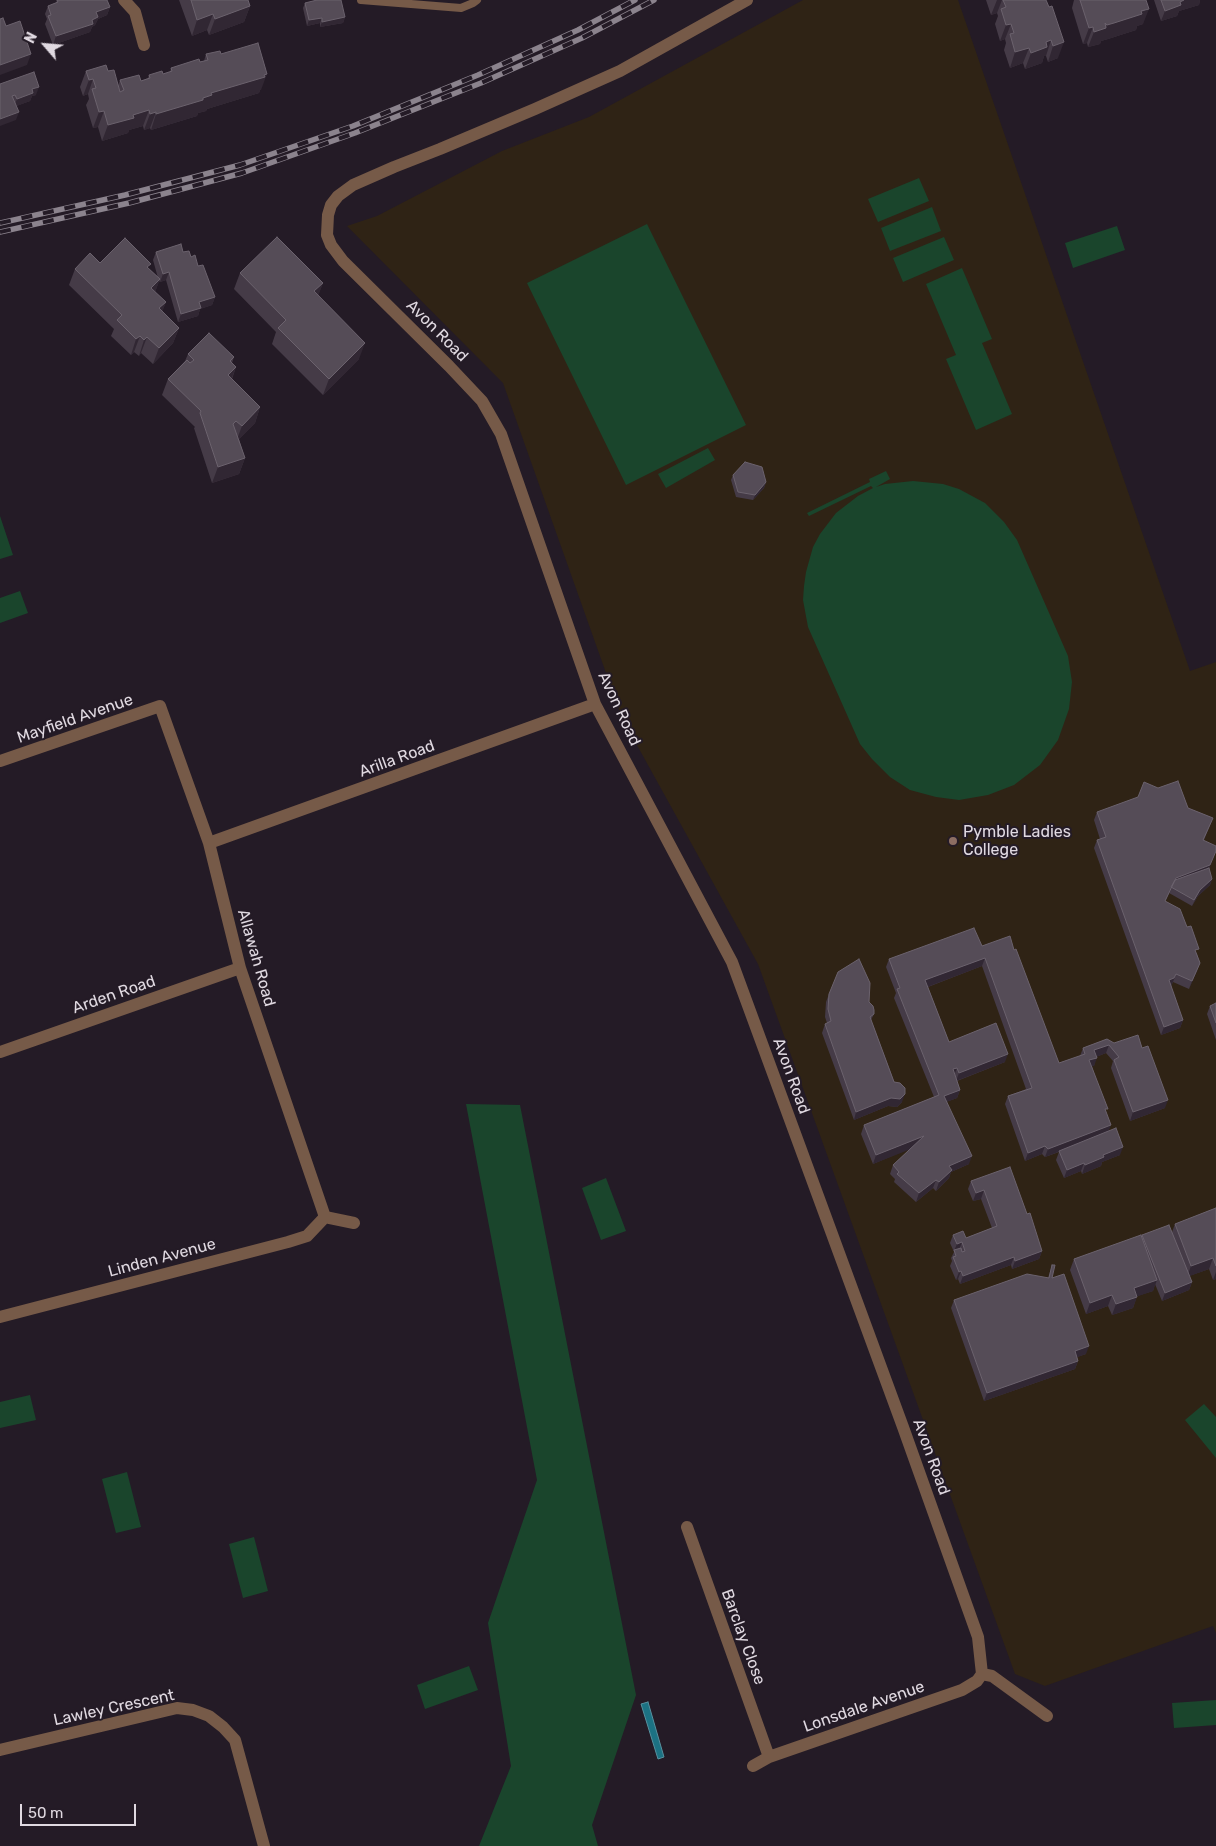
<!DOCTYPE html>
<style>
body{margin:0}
#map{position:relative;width:1216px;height:1846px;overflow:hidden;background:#241b26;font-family:Rubik,sans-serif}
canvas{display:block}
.north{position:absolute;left:20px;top:20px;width:50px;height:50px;-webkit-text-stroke:4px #241b26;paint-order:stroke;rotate:297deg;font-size:14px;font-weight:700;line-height:20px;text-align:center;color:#e0d9e1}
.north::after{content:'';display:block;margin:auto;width:18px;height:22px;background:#e0d9e1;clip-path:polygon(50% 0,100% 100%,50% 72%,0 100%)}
.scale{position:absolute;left:20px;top:1804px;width:116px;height:22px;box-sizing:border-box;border:2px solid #e0d9e1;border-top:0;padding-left:6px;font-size:15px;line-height:18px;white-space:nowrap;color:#e0d9e1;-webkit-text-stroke:4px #241b26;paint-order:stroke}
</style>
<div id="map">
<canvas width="1216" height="1846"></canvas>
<div class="north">N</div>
<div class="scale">50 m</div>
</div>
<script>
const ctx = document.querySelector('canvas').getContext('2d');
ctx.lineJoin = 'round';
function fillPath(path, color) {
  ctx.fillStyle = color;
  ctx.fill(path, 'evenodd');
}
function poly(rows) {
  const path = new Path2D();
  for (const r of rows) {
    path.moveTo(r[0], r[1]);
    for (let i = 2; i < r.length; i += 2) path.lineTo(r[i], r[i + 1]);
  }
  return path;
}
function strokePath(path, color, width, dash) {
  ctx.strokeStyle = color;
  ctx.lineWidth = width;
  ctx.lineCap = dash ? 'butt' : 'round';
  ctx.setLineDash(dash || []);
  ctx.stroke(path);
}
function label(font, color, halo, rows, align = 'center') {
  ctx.font = font + ' Rubik,sans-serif';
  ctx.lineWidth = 4;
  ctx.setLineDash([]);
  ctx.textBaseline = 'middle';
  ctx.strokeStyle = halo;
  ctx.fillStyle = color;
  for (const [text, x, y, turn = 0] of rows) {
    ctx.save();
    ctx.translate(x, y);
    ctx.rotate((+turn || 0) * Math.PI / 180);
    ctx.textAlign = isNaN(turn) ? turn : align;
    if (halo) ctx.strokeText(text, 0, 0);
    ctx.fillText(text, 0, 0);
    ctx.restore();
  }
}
fillPath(poly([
 [803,0,958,0,1190,671,1216,662,1216,1633,1213,1626,1045,1686,1015,1674,758,964,622,718,503,383,347,226,377,216,502,151,589,117]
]), '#2f2315');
fillPath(poly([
 [919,178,929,201,878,222,868,199],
 [932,207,941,231,890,251,881,228],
 [647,224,746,425,626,485,527,283],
 [1117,226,1125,250,1073,268,1065,243],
 [944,237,954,260,903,282,893,258],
 [962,268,992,339,982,343,1012,414,976,430,946,359,956,355,926,284],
 [708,448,715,460,666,488,658,474],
 [886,471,890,479,876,487,885,484,913,481,943,484,959,489,985,503,1004,522,1017,540,1068,656,1072,682,1069,709,1058,740,1040,765,1014,785,988,795,959,800,936,797,910,790,890,777,872,759,860,744,808,627,803,600,804,586,806,572,813,547,820,534,836,513,858,496,873,488,871,486,809,516,807,513,870,482,869,479],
 [0,516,13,555,0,559],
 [20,591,28,613,0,623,0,598],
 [466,1104,520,1105,636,1695,592,1825,598,1846,479,1846,511,1766,488,1623,537,1480],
 [606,1178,626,1231,601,1240,582,1188],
 [30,1395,36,1420,0,1428,0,1402],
 [1204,1404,1216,1417,1216,1458,1185,1420],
 [127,1472,141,1527,116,1533,102,1479],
 [254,1537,268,1591,243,1598,229,1544],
 [469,1666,478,1690,425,1709,417,1685],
 [1216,1700,1216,1725,1174,1728,1172,1703]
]), '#1a452c');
const water = poly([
 [648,1702,664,1757,658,1759,641,1704,648,1702]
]);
fillPath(water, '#1c7283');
strokePath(water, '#57919f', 1);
strokePath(poly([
 [361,0,461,8,473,3,477,0]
]), '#765a48', 8);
strokePath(poly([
 [124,0,135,12,144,45],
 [747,0,620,71,535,109,440,149,394,167,353,185,338,196,331,205,328,215,327,235,331,245,343,261,449,366,482,401,501,434,595,704,732,962,903,1427,978,1637,982,1674],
 [0,761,160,706,209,843,240,968,325,1217],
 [209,843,595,704],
 [0,1052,240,968],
 [325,1217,354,1223],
 [0,1317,288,1242,307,1236,325,1217],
 [687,1527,769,1757],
 [982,1674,992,1676,1047,1716],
 [0,1750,177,1708,193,1710,209,1716,223,1727,235,1740,264,1846],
 [753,1766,769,1757,962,1690,977,1681,982,1674]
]), '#765a48', 12);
const rail = poly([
 [0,223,125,195,240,165,353,126,478,75,578,30,635,0],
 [0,232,129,203,242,173,355,133,481,83,582,38,654,0]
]);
strokePath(rail, '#8b838d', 5.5);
strokePath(rail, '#241b26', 4, [11]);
fillPath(poly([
 [57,0,110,7,107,15,98,19,95,25,92,27,90,32,53,45,45,24,47,19,45,14,48,6,56,3],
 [179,0,248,0,250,6,244,22,209,35,207,30,192,36],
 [986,0,1046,0,1058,58,1048,62,1046,56,1044,56,1042,63,1025,69,1023,63,1010,68,1004,50,1006,43,1005,39,1000,41,995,24,998,16,997,13,991,15],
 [1074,0,1146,0,1143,24,1137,26,1136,30,1108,39,1101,41,1100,44,1088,47,1087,43,1083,44,1072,8],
 [1154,0,1200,0,1199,5,1179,11,1177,16,1161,21],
 [305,3,345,17,343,23,320,27,320,23,307,26,303,8],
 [206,54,221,54,261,90,260,90,259,93,207,109,206,111,198,113,197,116,151,130,150,128,144,130,143,126,129,130,128,133,102,141,98,127,93,128,86,105,89,99,88,94,83,96,80,87,86,71,108,71,118,86,120,80,141,81,148,78,149,75,163,74,170,72,171,68,204,61],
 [0,84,36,95,32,96,30,101,16,106,16,120],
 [156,252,183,252,191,257,198,266,215,297,212,305,200,309,198,316,178,322,166,280,160,282,159,281,155,292,166,302,162,311,179,328,173,343,153,364,141,353,139,356,134,352,131,355,111,336,114,329,69,285,75,269,100,263,149,269,158,278,153,260],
 [240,273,323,283,318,295,359,359,323,395,272,344,276,332,234,289],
 [188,354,234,357,232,363,236,367,232,379,260,407,255,423,239,439,245,458,239,474,212,483,194,428,195,427,162,395,168,379,185,361],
 [733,475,766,482,764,488,753,500,736,497,731,480],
 [1188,808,1213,818,1204,840,1209,869,1212,879,1210,885,1198,896,1192,906,1169,893,1165,902,1197,954,1200,963,1189,989,1173,982,1171,986,1183,1020,1180,1028,1161,1035,1094,848,1097,840,1100,839,1094,820,1097,812],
 [982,946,1014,950,1059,1063,1080,1056,1083,1048,1107,1039,1165,1108,1130,1121,1111,1068,1113,1061,1106,1053,1096,1057,1094,1066,1092,1066,1106,1113,1108,1131,1120,1155,1102,1162,1101,1166,1082,1174,1081,1171,1064,1178,1056,1160,1059,1152,1045,1157,1042,1154,1025,1161,1005,1104,1008,1096,1026,1089,982,966,928,987,949,1042,1005,1062,957,1081,960,1090,957,1098,946,1102,969,1164,951,1172,949,1178,936,1191,933,1188,916,1202,894,1182,895,1179,890,1174,893,1165,911,1148,873,1164,861,1134,864,1125,934,1097,894,998,896,993,886,967,889,959],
 [829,994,869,1002,874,1014,871,1020,902,1102,897,1107,888,1106,854,1120,822,1033,825,1024,827,1023,825,1017,826,1002],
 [1216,1003,1216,1040,1207,1014,1210,1006],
 [971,1181,1027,1214,1042,1251,1039,1259,1012,1269,1011,1265,960,1284,958,1279,956,1280,950,1266,952,1261,951,1258,954,1252,950,1243,953,1235,966,1238,992,1228,981,1199,973,1201,968,1189],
 [1216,1208,1216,1279,1213,1280,1209,1269,1189,1276,1192,1282,1189,1290,1162,1301,1155,1284,1153,1291,1137,1296,1133,1308,1112,1315,1108,1306,1086,1314,1070,1270,1074,1259,1141,1237,1142,1235,1172,1232,1175,1224],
 [1052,1265,1052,1278,1086,1354,1077,1357,1078,1361,1075,1369,984,1401,951,1308,954,1300,1048,1278]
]), '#453b47');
fillPath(poly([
 [997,0,1002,0,997,13,991,15],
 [1184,0,1200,0,1199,5,1179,11,1177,16,1161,21,1165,11,1180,2],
 [250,6,244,22,209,35,215,19],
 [110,7,107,15,98,19,95,25,92,27,90,32,53,45,56,36,96,12],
 [1149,9,1143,24,1137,26,1136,30,1108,39,1101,41,1100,44,1088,47,1094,32,1106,28,1107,25],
 [213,14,207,30,192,36,197,20],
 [345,17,343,23,320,27,322,22],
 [322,18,320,23,307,26,309,20],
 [1011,24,1005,39,1000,41,1006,25],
 [1093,27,1087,43,1083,44,1089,28],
 [1051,40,1046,56,1044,56,1042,63,1025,69,1031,53,1046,42],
 [1064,42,1058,58,1048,62,1053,46],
 [1029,48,1023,63,1010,68,1015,52],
 [31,54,27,65,0,75,0,65],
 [267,74,261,90,260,90,259,93,207,109,206,111,198,113,197,116,151,130,156,114,203,98,211,93],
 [93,79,88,94,83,96,89,80],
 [39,87,36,95,32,96,30,101,14,107,17,99,32,89],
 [149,110,143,126,129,130,128,133,102,141,108,125,133,115],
 [104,111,98,127,93,128,99,112],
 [19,112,16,120,0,126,0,119],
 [156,112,150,128,144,130,150,114],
 [169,272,166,280,160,282,163,274],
 [160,279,154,295,151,288],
 [323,283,317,299,314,291],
 [215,297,212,305,200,309,198,316,178,322,181,314,199,302],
 [166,302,160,318,159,308],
 [179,328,173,343,153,364,159,348],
 [140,336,134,352,131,355,136,339],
 [147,337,141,353,139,356,144,340],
 [365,343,359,359,323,395,329,379],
 [236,367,230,383,228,375],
 [260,407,255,423,236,442,242,426],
 [245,458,239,474,212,483,218,467],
 [766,482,764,488,753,500,755,495],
 [1216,851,1207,874,1171,887,1162,909,1176,878],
 [1212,879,1210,885,1198,896,1192,906,1200,890],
 [985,958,982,966,922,989,925,980],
 [1200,963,1197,971,1189,989,1192,981],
 [1176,974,1173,982,1171,986,1169,980],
 [1183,1020,1180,1028,1161,1035,1164,1027],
 [1109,1045,1106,1053,1091,1059,1094,1050],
 [1008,1054,1005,1062,956,1081,959,1073],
 [1097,1058,1094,1066,1086,1068,1089,1060],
 [957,1068,954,1076,953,1069],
 [960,1090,957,1098,941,1104,944,1096],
 [905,1094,902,1102,897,1107,888,1106,854,1120,856,1112,891,1098],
 [1168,1100,1165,1108,1130,1121,1133,1112],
 [1111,1125,1108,1133,1045,1157,1048,1149],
 [924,1136,921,1145,873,1164,876,1155],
 [1045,1146,1042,1154,1025,1161,1028,1153],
 [1123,1147,1120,1155,1102,1162,1101,1166,1082,1174,1085,1165,1103,1155],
 [972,1156,969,1164,951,1172,949,1178,936,1191,939,1182,949,1166],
 [1084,1163,1081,1171,1064,1178,1067,1170],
 [936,1180,933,1188,916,1202,919,1193],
 [984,1190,981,1199,973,1201,976,1193],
 [962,1242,959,1250,954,1251,957,1244],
 [1042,1251,1039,1259,1012,1269,1015,1261],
 [1014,1257,1011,1265,960,1284,963,1276],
 [1213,1258,1209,1269,1187,1277,1191,1266],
 [961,1271,958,1279,956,1280,959,1272],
 [1216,1272,1216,1279,1213,1280],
 [1157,1280,1153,1291,1130,1299,1134,1288],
 [1192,1282,1189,1290,1162,1301,1165,1293],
 [1112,1295,1108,1306,1086,1314,1090,1303],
 [1137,1297,1133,1308,1112,1315,1116,1304],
 [1089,1346,1086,1354,1072,1359,1075,1351],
 [1078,1361,1075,1369,984,1401,987,1393]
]), '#312733');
const building = poly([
 [57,0,107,0,110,7,96,12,98,17,92,20,93,24,56,36,48,16,51,15,48,6,58,2,57,0],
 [191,0,248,0,250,6,215,19,213,14,197,20,191,0],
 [317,0,341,0,345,17,322,22,322,18,309,20,305,3,317,0],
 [1003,0,1046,0,1049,7,1052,6,1064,42,1053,46,1051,40,1046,42,1047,47,1031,53,1029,48,1015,52,1010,34,1014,33,1011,24,1006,25,1001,9,1006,7,1003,0],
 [1080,0,1146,0,1149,9,1141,11,1142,14,1114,23,1107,25,1105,23,1106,28,1094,32,1093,27,1089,28,1080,0],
 [1161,0,1184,0,1180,2,1181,5,1165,11,1161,0],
 [3,18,6,26,20,21,31,54,0,65,0,19,3,18],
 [258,43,267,74,264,75,265,77,211,93,212,95,203,98,203,100,156,114,156,112,150,114,149,110,133,115,134,118,108,125,104,111,99,112,92,89,96,88,93,79,89,80,86,71,106,65,108,71,114,70,120,92,124,90,120,80,139,75,141,81,150,78,149,75,162,71,163,74,172,71,171,68,199,59,200,62,208,60,206,54,220,51,221,54,258,43],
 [34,72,39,87,32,89,33,93,17,99,15,95,12,96,19,112,0,119,0,84,34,72],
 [277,237,323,283,314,291,365,343,329,379,278,328,286,320,240,273,277,237],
 [125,238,151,264,147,267,160,279,151,288,166,302,159,308,179,328,159,348,147,337,144,340,140,336,136,339,117,320,122,315,75,269,90,253,100,263,125,238],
 [181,244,183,252,189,251,191,257,195,255,198,266,203,265,215,297,199,302,201,308,181,314,169,272,163,274,156,252,181,244],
 [209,333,234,357,230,361,236,367,228,375,260,407,242,426,236,421,233,424,245,458,218,467,200,413,201,411,168,379,187,360,190,363,194,360,188,354,209,333],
 [745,462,762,467,766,482,755,495,738,492,733,475,745,462],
 [1178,781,1188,808,1213,818,1203,840,1216,846,1216,851,1210,865,1176,878,1165,901,1180,909,1187,927,1191,926,1199,949,1195,950,1200,963,1192,981,1176,974,1174,978,1169,980,1183,1020,1164,1027,1097,840,1106,837,1097,812,1138,797,1144,782,1158,788,1178,781],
 [1209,868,1212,879,1200,890,1194,900,1171,887,1175,880,1209,868],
 [974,928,982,946,1010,936,1014,950,1016,949,1059,1063,1085,1054,1083,1048,1107,1039,1114,1043,1138,1035,1142,1048,1148,1046,1168,1100,1133,1112,1114,1060,1119,1057,1109,1045,1094,1050,1097,1058,1089,1060,1108,1109,1105,1109,1111,1125,1048,1149,1045,1146,1028,1153,1008,1096,1032,1088,985,958,925,980,949,1042,996,1023,1008,1054,959,1073,957,1068,953,1069,960,1090,944,1096,972,1156,949,1166,952,1170,939,1182,936,1180,919,1193,897,1174,899,1172,893,1165,924,1136,876,1155,864,1125,939,1095,897,989,900,988,889,959,974,928],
 [859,959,870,983,869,1002,873,1006,874,1010,874,1014,870,1017,894,1082,900,1083,905,1088,905,1094,900,1099,891,1098,856,1112,825,1024,831,1021,828,1009,829,994,838,972,859,959],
 [1216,1003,1216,1023,1210,1006,1216,1003],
 [1116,1128,1123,1147,1103,1155,1104,1157,1085,1165,1084,1163,1067,1170,1059,1151,1116,1128],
 [1010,1167,1027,1214,1030,1213,1042,1251,1015,1261,1014,1257,963,1276,961,1271,959,1272,953,1257,956,1256,954,1250,961,1248,962,1252,965,1251,962,1242,957,1244,953,1235,963,1231,966,1238,997,1226,984,1190,976,1193,971,1181,1010,1167],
 [1216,1208,1216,1266,1213,1258,1191,1266,1175,1224,1216,1208],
 [1169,1225,1192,1282,1165,1293,1142,1235,1169,1225],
 [1141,1235,1157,1280,1134,1288,1137,1297,1116,1304,1112,1295,1090,1303,1074,1259,1141,1235],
 [1052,1265,1055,1265,1052,1278,1064,1274,1089,1346,1075,1351,1078,1361,987,1393,954,1300,1027,1274,1049,1278,1052,1265]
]);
fillPath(building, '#554c57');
strokePath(building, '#6b626d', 1);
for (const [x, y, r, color] of [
 [953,841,5,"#8d6e63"]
]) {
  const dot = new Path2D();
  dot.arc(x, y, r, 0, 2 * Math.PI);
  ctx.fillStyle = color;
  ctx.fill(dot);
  strokePath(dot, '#241b26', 2);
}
label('16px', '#e0d9e1', '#241b26', [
 ["Avon Road",437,331,45],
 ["Avon Road",619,709,65],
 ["Mayfield Avenue",75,719,-19],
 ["Arilla Road",397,759,-20],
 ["Allawah Road",256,958,74],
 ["Arden Road",114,995,-19],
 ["Avon Road",791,1076,70],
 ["Linden Avenue",162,1258,-15],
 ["Avon Road",931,1457,70],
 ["Barclay Close",743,1637,70],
 ["Lonsdale Avenue",864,1707,-19],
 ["Lawley Crescent",114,1708,-12]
]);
label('16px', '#e0d9e1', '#241b26', [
 ["Pymble Ladies",963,832],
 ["College",963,850]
], 'left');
</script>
